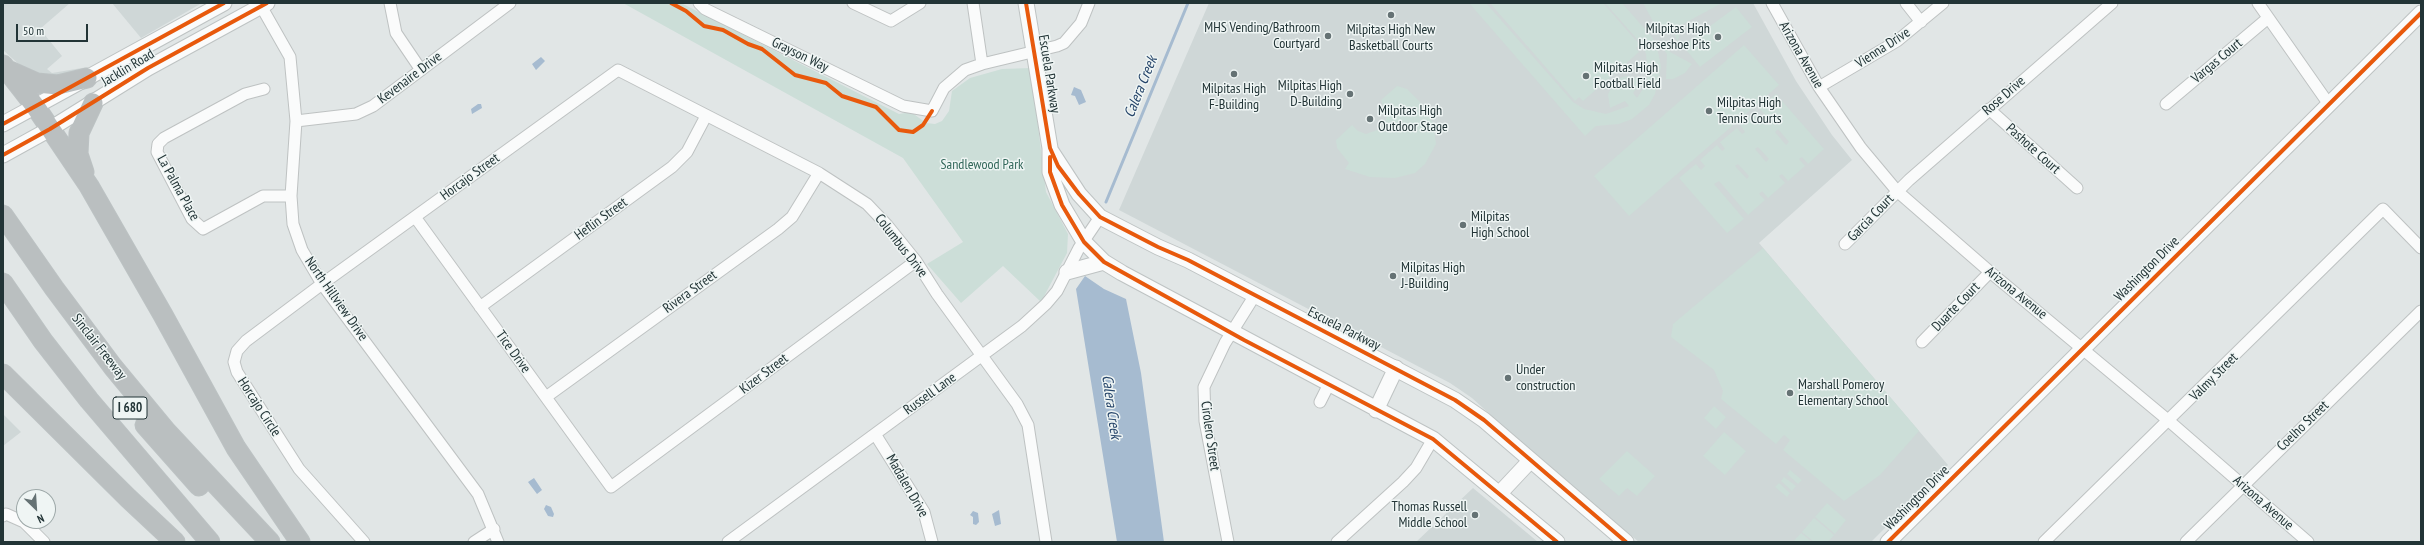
<!DOCTYPE html>
<style>
body{margin:0}
#map{position:relative;width:2424px;height:545px;overflow:hidden;background:#e1e6e6;font-family:"PT Sans Narrow",sans-serif}
canvas{display:block}
.frame{position:absolute;inset:0;border:4px solid #223436;pointer-events:none}
.north{position:absolute;left:16px;top:489px;width:40px;height:40px;box-sizing:border-box;background:#eff5f4;border:1px solid #9da8a8;border-radius:50%;rotate:155deg;font-size:11px;font-weight:700;line-height:16px;text-align:center;color:#223436}
.north::after{content:'';display:block;margin:auto;width:14px;height:18px;background:#657274;clip-path:polygon(50% 0,100% 100%,50% 72%,0 100%)}
.scale{position:absolute;left:16px;top:24px;width:72px;height:18px;box-sizing:border-box;border:2px solid #223436;border-top:0;padding-left:5px;font-size:12px;line-height:14px;white-space:nowrap;color:#223436;-webkit-text-stroke:3px #eff5f4;paint-order:stroke}
</style>
<div id="map">
<canvas width="2424" height="545"></canvas>
<div class="frame"></div>
<div class="north">N</div>
<div class="scale">50 m</div>
</div>
<script>
const ctx = document.querySelector('canvas').getContext('2d');
ctx.lineJoin = 'round';
function fillPath(path, color) {
  ctx.fillStyle = color;
  ctx.fill(path, 'evenodd');
}
function poly(rows) {
  const path = new Path2D();
  for (const r of rows) {
    path.moveTo(r[0], r[1]);
    for (let i = 2; i < r.length; i += 2) path.lineTo(r[i], r[i + 1]);
  }
  return path;
}
function strokePath(path, color, width, dash) {
  ctx.strokeStyle = color;
  ctx.lineWidth = width;
  ctx.lineCap = dash ? 'butt' : 'round';
  ctx.setLineDash(dash || []);
  ctx.stroke(path);
}
function label(font, color, halo, rows, align = 'center') {
  ctx.font = font + ' "PT Sans Narrow",sans-serif';
  ctx.lineWidth = 3;
  ctx.setLineDash([]);
  ctx.textBaseline = 'middle';
  ctx.strokeStyle = halo;
  ctx.fillStyle = color;
  for (const [text, x, y, turn = 0] of rows) {
    ctx.save();
    ctx.translate(x, y);
    ctx.rotate((+turn || 0) * Math.PI / 180);
    ctx.textAlign = isNaN(turn) ? turn : align;
    if (halo) ctx.strokeText(text, 0, 0);
    ctx.fillText(text, 0, 0);
    ctx.restore();
  }
}
fillPath(poly([
 [3,3,70,3,40,29,62,56,47,69,52,73,88,67,56,79,32,76,3,50],
 [112,3,202,3,141,38],
 [1209,3,1753,3,1796,81,1832,135,1852,160,1759,243,1948,465,1871,542,1639,542,1529,450,1472,398,1450,383,1119,210],
 [3,414,21,432,3,446],
 [1473,488,1538,542,1416,542]
]), '#cfd7d7');
fillPath(poly([
 [623,3,681,3,899,114,911,112,926,123,935,124,942,121,949,111,952,91,970,78,1002,69,1031,68,1046,192,1068,234,1067,253,1041,302,1003,266,961,303,927,264,963,242,903,158],
 [1469,3,1486,3,1573,102,1584,109,1606,114,1629,106,1625,101,1610,108,1608,94,1615,82,1622,77,1630,76,1642,80,1633,93,1637,98,1645,86,1648,75,1646,54,1643,46,1605,3,1622,3,1652,37,1657,47,1661,67,1655,94,1649,105,1632,119,1619,124,1596,126,1585,136],
 [1490,3,1603,3,1640,45,1636,48,1639,52,1583,101,1579,97,1575,101],
 [1643,3,1722,3,1683,24,1678,40,1680,44,1676,44,1677,40,1673,30,1661,36],
 [1736,7,1752,27,1700,67,1683,46],
 [1744,45,1779,85,1629,216,1594,176],
 [1668,48,1670,52,1692,64,1685,73,1673,79,1666,79,1667,54,1664,50],
 [1397,86,1407,89,1420,102,1433,123,1436,144,1425,164,1415,173,1395,178,1370,177,1345,169,1349,163,1337,148,1336,140,1352,125,1358,131,1366,134,1380,129,1385,123,1387,115,1381,100],
 [1776,94,1824,149,1808,164,1802,157,1799,159,1805,166,1788,181,1782,174,1779,176,1785,183,1768,198,1762,191,1759,194,1765,200,1748,215,1719,181,1714,184,1744,219,1727,233,1679,178,1696,164,1701,170,1705,166,1700,160,1717,145,1722,151,1725,149,1720,142,1737,128,1742,134,1745,132,1740,125,1756,111,1762,117,1765,115,1759,108],
 [1778,129,1789,142,1786,145,1775,132],
 [1758,147,1769,159,1766,162,1755,149],
 [1738,164,1749,176,1747,179,1735,166],
 [1763,248,1919,431,1880,475,1844,501,1783,450,1790,440,1784,435,1776,444,1721,399,1723,391,1714,370,1671,337,1673,324],
 [1714,406,1726,417,1716,429,1704,418],
 [1724,432,1746,451,1725,475,1703,456],
 [1627,451,1655,476,1637,496,1627,488,1619,496,1599,479],
 [1790,470,1802,480,1798,484,1787,474],
 [1784,477,1796,486,1792,491,1781,481],
 [1779,483,1790,493,1787,497,1775,487],
 [1827,503,1846,520,1835,534,1815,517],
 [1814,518,1834,535,1828,542,1814,542,1802,532],
 [1801,533,1812,542,1793,542]
]), '#ccded8');
fillPath(poly([
 [541,57,545,61,536,70,532,64],
 [1074,87,1081,90,1086,102,1079,105,1075,96,1071,95],
 [478,104,481,104,482,108,472,114,471,109],
 [1085,276,1104,289,1126,299,1141,373,1164,542,1117,542,1076,289],
 [534,478,542,490,537,494,528,482],
 [546,505,551,507,554,514,553,517,548,516,544,509],
 [999,510,1001,524,995,526,992,514],
 [973,511,978,513,979,522,976,525,973,524,973,517,970,515]
]), '#a6bbd0');
strokePath(poly([
 [1106,202,1188,3]
]), '#a6bbd0', 3);
const street = poly([
 [390,3,396,33,421,70],
 [699,3,705,9,903,106,932,111,944,88,965,70,982,64,1057,46,1064,43,1081,23,1089,3],
 [853,3,891,21,920,3],
 [973,3,982,64],
 [1772,3,1819,87,1861,148,1897,191,1990,272,2169,421,2308,542],
 [1906,3,1921,22],
 [2258,3,2328,103],
 [261,6,290,57,296,121,291,196,293,224,302,250,322,284,478,494,498,542],
 [1819,87,1897,41,1943,3],
 [264,89,245,94,164,138,158,144,157,152,192,219,203,229,263,196,291,196],
 [2166,104,2268,18],
 [1989,109,2077,188],
 [296,121,356,114,373,106,510,3],
 [415,217,611,487,916,261],
 [1845,244,1909,180,2112,3],
 [480,307,672,167,687,152,706,116],
 [1922,342,1990,272],
 [546,397,778,229,792,217,819,173],
 [1320,402,1329,384],
 [875,434,924,512,932,542],
 [3,516,6,514,24,522,44,542],
 [364,542,299,469,237,372,234,362,237,351,246,341,322,284,618,70,819,173,867,204,887,225,916,261,937,294,1017,404,1028,425,1046,542],
 [474,542,494,529],
 [728,542,1022,326,1046,304,1057,291,1079,248,1100,217],
 [1228,542,1205,421,1204,387,1225,343,1255,295],
 [1337,542,1403,482,1416,468,1433,439],
 [2044,542,2383,209,2421,248],
 [2186,542,2421,311]
]);
const secondary = poly([
 [1026,3,1050,148,1050,172,1062,205,1084,242,1104,262,1122,273,1433,439,1557,542],
 [3,124,224,3],
 [1051,151,1079,194,1100,217,1158,247,1188,260,1455,400,1484,420,1626,542],
 [3,155,50,129,148,68,267,3],
 [1067,272,1104,262],
 [1376,410,1396,368],
 [1500,493,1530,461],
 [1888,542,2421,13]
]);
const highway = poly([
 [3,65,35,106,89,186,163,315,236,448,300,542],
 [10,71,37,83,58,85,87,78],
 [84,172,78,154,79,133,93,103],
 [3,215,54,288,113,367,166,431,270,542],
 [3,283,43,341,89,400,210,542],
 [3,374,128,498,175,542],
 [145,425,199,486]
]);
strokePath(street, '#bec2c2', 13);
strokePath(secondary, '#bec3c3', 17);
strokePath(highway, '#bcc2c3', 21);
strokePath(street, '#fafbfb', 11);
strokePath(secondary, '#fafbfb', 15);
strokePath(highway, '#babfc0', 19);
strokePath(poly([
 [671,3,686,11,704,26,723,30,748,44,762,49,795,75,826,83,842,96,876,107,899,130,913,132,923,125,932,111],
 [1026,3,1050,148,1058,166,1079,194,1100,217,1158,247,1188,260,1455,400,1484,420,1626,542],
 [3,124,224,3],
 [3,155,50,129,148,68,267,3],
 [1050,157,1050,172,1062,205,1084,242,1104,262,1244,340,1433,439,1557,542],
 [1888,542,2421,13]
]), '#e8590c', 4);
for (const [x, y, r, color] of [
 [1391,15,4,"#657274"],
 [1328,36,4,"#657274"],
 [1718,37,4,"#657274"],
 [1234,74,4,"#657274"],
 [1586,76,4,"#657274"],
 [1350,94,4,"#657274"],
 [1709,111,4,"#657274"],
 [1370,119,4,"#657274"],
 [1463,225,4,"#657274"],
 [1393,276,4,"#657274"],
 [1508,378,4,"#657274"],
 [1790,393,4,"#657274"],
 [1475,515,4,"#657274"]
]) {
  const dot = new Path2D();
  dot.arc(x, y, r, 0, 2 * Math.PI);
  ctx.fillStyle = color;
  ctx.fill(dot);
  strokePath(dot, '#eff5f4', 1.5);
}
for (const [x, y, w] of [
 [130,408,34]
]) {
  const box = new Path2D();
  box.roundRect(x - w / 2, y - 11, w, 22, 3);
  ctx.fillStyle = '#eff5f4';
  ctx.fill(box);
  strokePath(box, '#223436', 1);
}
label('bold 13px', '#223436', null, [
 ["I 680",130,408]
]);
label('14px', '#223436', '#eff5f4', [
 ["MHS Vending/Bathroom",1320,28,"right"],
 ["Courtyard",1320,44,"right"],
 ["Milpitas High",1710,29,"right"],
 ["Horseshoe Pits",1710,45,"right"],
 ["Milpitas High New",1391,30,"center"],
 ["Basketball Courts",1391,46,"center"],
 ["Milpitas High",1594,68],
 ["Football Field",1594,84],
 ["Milpitas High",1342,86,"right"],
 ["D-Building",1342,102,"right"],
 ["Milpitas High",1234,89,"center"],
 ["F-Building",1234,105,"center"],
 ["Milpitas High",1717,103],
 ["Tennis Courts",1717,119],
 ["Milpitas High",1378,111],
 ["Outdoor Stage",1378,127],
 ["Milpitas",1471,217],
 ["High School",1471,233],
 ["Milpitas High",1401,268],
 ["J-Building",1401,284],
 ["Under",1516,370],
 ["construction",1516,386],
 ["Marshall Pomeroy",1798,385],
 ["Elementary School",1798,401],
 ["Thomas Russell",1467,507,"right"],
 ["Middle School",1467,523,"right"]
], 'left');
label('14px', '#223436', '#eff5f4', [
 ["Vienna Drive",1883,48,-33],
 ["Grayson Way",800,55,26],
 ["Arizona Avenue",1801,55,60],
 ["Vargas Court",2217,61,-40],
 ["Jacklin Road",128,68,-31],
 ["Escuela Parkway",1049,74,81],
 ["Kevenaire Drive",410,78,-37],
 ["Rose Drive",2004,96,-41],
 ["Pashote Court",2033,149,42],
 ["Horcajo Street",470,177,-36],
 ["La Palma Place",178,188,61],
 ["Garcia Court",1871,218,-46],
 ["Heflin Street",601,219,-36],
 ["Columbus Drive",901,246,52],
 ["Washington Drive",2147,269,-45],
 ["Rivera Street",690,292,-36],
 ["Arizona Avenue",2016,293,39],
 ["North Hillview Drive",336,299,55],
 ["Duarte Court",1956,307,-46],
 ["Escuela Parkway",1344,329,27],
 ["Sinclair Freeway",99,347,52],
 ["Tice Drive",513,352,54],
 ["Kizer Street",764,374,-37],
 ["Valmy Street",2214,377,-45],
 ["Russell Lane",930,394,-36],
 ["Horcajo Circle",259,407,57],
 ["Coelho Street",2303,426,-44],
 ["Cirolero Street",1210,436,82],
 ["Madalen Drive",907,486,60],
 ["Washington Drive",1917,498,-45],
 ["Arizona Avenue",2263,503,41]
]);
label('14px', '#32675a', '#eff5f4', [
 ["Sandlewood Park",982,165]
]);
label('italic 15px', '#254469', '#eff5f4', [
 ["Calera Creek",1141,87,-68],
 ["Calera Creek",1111,407,82]
]);
</script>
